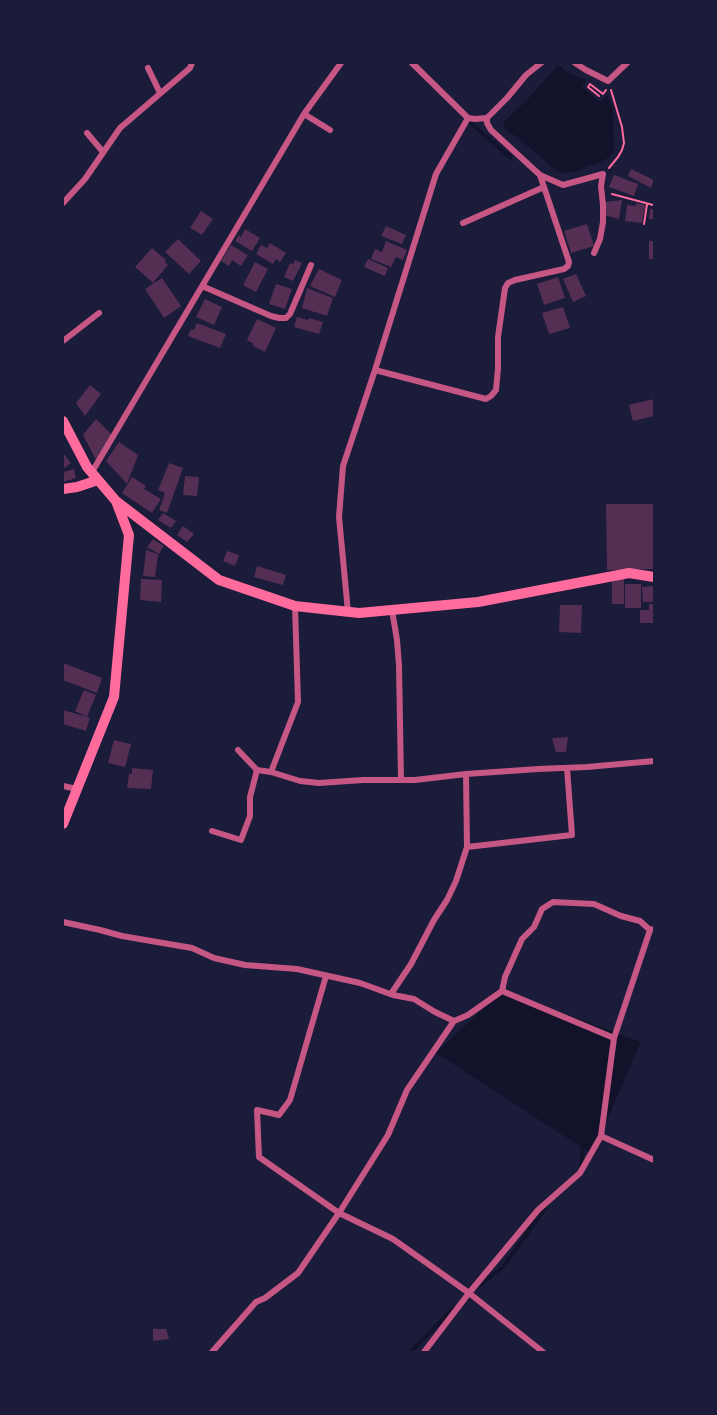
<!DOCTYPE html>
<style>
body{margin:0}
#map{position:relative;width:717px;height:1415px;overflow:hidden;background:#1b1b3a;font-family:"Varela Round",sans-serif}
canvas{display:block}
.frame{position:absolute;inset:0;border:64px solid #1b1b3a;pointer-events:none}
</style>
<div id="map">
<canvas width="717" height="1415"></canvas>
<div class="frame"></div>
</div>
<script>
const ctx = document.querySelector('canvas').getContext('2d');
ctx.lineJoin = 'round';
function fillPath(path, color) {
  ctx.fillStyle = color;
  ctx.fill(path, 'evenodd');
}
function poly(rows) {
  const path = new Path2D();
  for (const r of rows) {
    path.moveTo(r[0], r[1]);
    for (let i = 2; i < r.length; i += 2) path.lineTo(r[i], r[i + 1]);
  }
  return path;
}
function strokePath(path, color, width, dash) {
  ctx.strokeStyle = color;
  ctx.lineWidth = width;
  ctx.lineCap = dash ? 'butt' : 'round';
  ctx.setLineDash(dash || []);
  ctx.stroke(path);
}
fillPath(poly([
 [557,66,560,66,567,72,586,80,582,87,600,102,607,95,613,109,614,149,610,157,602,161,573,172,565,173,558,172,517,137,506,130,503,125,504,122,527,100],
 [502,991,641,1042,592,1154,436,1053]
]), '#12122b');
strokePath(poly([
 [467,120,510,157],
 [581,1169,583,1144],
 [477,1287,504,1266,546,1207],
 [410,1352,454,1308]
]), '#12122b', 4);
fillPath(poly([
 [631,169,654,180,651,188,628,176],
 [614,175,638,184,634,196,609,187],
 [622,200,619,219,604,215,605,202],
 [636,203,645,205,642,223,625,221,627,205,636,206],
 [650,209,654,210,654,219,649,219],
 [201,211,213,219,202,235,190,228],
 [587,224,594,246,571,253,564,231],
 [386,226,406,235,402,244,381,236],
 [245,229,260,238,252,251,235,241,239,235,241,237],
 [178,239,201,261,189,274,165,252],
 [386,241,407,250,403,260,396,257,391,267,371,259,375,249,382,252],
 [649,241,654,241,654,259,649,259],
 [270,243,286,253,280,262,276,259,273,264,256,254,261,245,267,248],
 [231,245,248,255,241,266,232,260,229,266,221,261],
 [152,248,166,260,165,262,168,265,153,283,135,267],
 [368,259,388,268,385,276,364,267],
 [295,260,302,263,293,281,284,277,290,263,293,264],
 [255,262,268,269,256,292,243,285],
 [319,269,342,280,335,297,310,286],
 [576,274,586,296,573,302,563,279],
 [558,277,565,298,544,305,537,284],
 [162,278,181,306,164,318,145,289],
 [276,284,292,289,285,309,269,304],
 [307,288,333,298,327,316,302,308],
 [205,299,222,307,214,325,196,317],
 [563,307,570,328,549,334,542,313],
 [297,317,308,320,309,318,323,322,319,334,294,327],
 [257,319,276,328,265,352,253,346,254,344,247,340],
 [197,323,226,334,220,348,188,336,191,329,194,330],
 [90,385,101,394,85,416,76,403],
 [654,399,654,416,633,421,629,405],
 [96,419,112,435,96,460,83,435],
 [119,442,138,455,127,484,106,461],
 [63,453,71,463,63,469],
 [169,463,183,468,167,513,159,510,165,493,158,490],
 [74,469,76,478,63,482,63,472],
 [185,476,199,477,197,496,183,495],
 [132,477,146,486,144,489,161,499,152,513,122,493],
 [606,504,654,504,654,569,607,570],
 [163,513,176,521,171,528,158,520],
 [183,526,194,534,187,542,177,535],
 [153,539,164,546,159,554,147,547],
 [146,550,158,554,155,577,143,576],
 [227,551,239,555,235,566,223,561],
 [257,566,286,575,283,585,254,577],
 [141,579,162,580,161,602,140,600],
 [612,579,624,579,624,604,612,604],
 [625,584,641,584,641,608,625,608],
 [654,586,654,602,643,602,642,587],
 [649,604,654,604,654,623,640,623,640,610,649,610],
 [560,605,582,605,581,633,559,632],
 [63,663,102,678,97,693,63,680],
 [84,690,96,695,87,717,75,711],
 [63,710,90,718,86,731,63,724],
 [568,737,566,752,556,752,552,738],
 [114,740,131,744,125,767,108,763],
 [132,768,153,770,151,789,127,788,129,774,132,774],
 [153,1329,166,1329,169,1339,153,1341]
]), '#542f53');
strokePath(poly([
 [590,84,603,94,606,90],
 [590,84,588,87,599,96],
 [609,168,618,157,622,150,624,143,622,127,611,90],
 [612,194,653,205],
 [644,224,647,204]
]), '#ff6b9d', 2);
strokePath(poly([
 [412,63,468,118,475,119,487,118,507,98,526,75,541,63],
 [575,63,586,70,608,81,627,63],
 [148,68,160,93],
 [304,114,330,130],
 [487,118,487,123,491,130,540,175,563,185,603,174,601,186,603,205,603,222,600,239,594,253],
 [87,133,103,152],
 [63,203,85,179,120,128,190,68,192,63],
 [463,223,544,187],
 [202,286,271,316,279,318,286,318,290,314,311,265],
 [63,341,99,313],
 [375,370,486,399,491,396,496,390,498,368,498,337,505,288,508,283,515,280,564,269,568,266,569,262,540,175],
 [92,472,304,114,341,63],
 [392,610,397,640,399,665,401,780],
 [348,612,339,517,343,466,375,370,436,174,468,118],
 [238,750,257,770],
 [271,772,298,702,295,606],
 [63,786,77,789],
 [212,831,241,840,250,816,250,797,257,770,271,772,300,781,319,783,363,780,415,780,466,774],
 [467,847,572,835,567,768],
 [63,922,100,930,122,936,192,948,214,958,245,965,297,969,360,983,393,995,414,999,435,1012,454,1021,468,1015,502,991,505,977,522,939,534,927,542,909,553,902,594,904,621,916,640,921,650,930],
 [326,976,290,1100,279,1115,257,1110,259,1157,339,1213,393,1239,469,1293,543,1352],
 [502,991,614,1038],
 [391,994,411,964,434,920,447,900,456,881,467,847,466,774,538,769,587,767,654,761],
 [601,1136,614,1038,650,930,653,929],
 [212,1352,256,1302,265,1298,298,1273,339,1213,388,1135,407,1090,454,1021],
 [424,1352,469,1293,538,1210,580,1173,601,1136,654,1160]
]), '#c65784', 6);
strokePath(poly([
 [63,421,87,467,116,501,219,580,295,606,359,613,478,602,629,573,654,577],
 [63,489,77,487,98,480],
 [63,824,114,697,129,535,116,501]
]), '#ff6b9d', 10);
</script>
